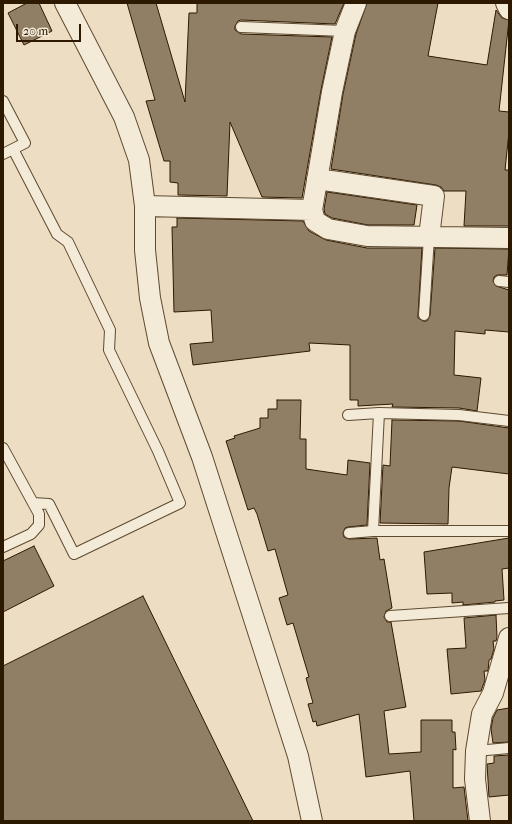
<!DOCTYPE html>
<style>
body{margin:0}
#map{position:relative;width:512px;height:824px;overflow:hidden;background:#eddec3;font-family:"IM FELL French Canon",serif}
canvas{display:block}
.frame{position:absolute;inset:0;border:4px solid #2d1900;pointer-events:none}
.scale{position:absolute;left:16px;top:24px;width:65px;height:18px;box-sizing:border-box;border:2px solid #2d1900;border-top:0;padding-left:5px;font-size:12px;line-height:14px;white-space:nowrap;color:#2d1900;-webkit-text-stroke:3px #f3ead8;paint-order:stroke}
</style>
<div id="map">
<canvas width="512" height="824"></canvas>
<div class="frame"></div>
<div class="scale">20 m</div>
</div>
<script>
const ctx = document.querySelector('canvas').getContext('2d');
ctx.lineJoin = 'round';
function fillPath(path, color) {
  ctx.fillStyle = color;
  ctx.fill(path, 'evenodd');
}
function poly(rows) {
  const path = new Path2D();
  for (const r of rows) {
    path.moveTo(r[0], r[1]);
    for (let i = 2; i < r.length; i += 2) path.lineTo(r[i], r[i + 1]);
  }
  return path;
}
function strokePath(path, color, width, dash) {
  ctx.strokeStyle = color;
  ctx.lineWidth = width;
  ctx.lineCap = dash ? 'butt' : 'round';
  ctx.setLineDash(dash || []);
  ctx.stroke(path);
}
const building = poly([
 [27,3,39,3,52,31,24,45,8,13,27,3],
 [127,3,156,3,185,102,189,13,197,13,197,3,344,3,335,24,241,20,238,21,235,26,235,30,241,34,332,37,321,90,302,198,262,197,230,122,227,196,178,195,178,183,170,182,170,161,164,161,146,101,155,100,127,3],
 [367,3,438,3,428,56,487,65,496,10,502,18,509,20,499,111,509,112,509,132,505,170,509,170,509,226,464,226,466,191,444,191,441,187,436,185,331,169,343,94,356,34,367,3],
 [327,192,417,205,414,225,368,225,332,218,325,214,324,209,327,192],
 [177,218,303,221,309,231,326,240,367,248,422,248,418,315,418,318,423,321,427,321,430,315,435,248,509,249,507,275,497,275,494,277,493,281,496,286,509,290,509,332,485,330,485,334,455,331,454,375,481,378,477,411,459,408,392,407,393,404,358,406,358,400,350,400,350,345,309,343,310,351,193,365,190,344,213,342,211,310,174,312,172,227,177,227,177,218],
 [277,400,301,400,300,439,306,439,306,469,347,475,348,460,370,463,367,525,348,527,345,528,343,533,344,537,349,539,377,538,380,560,384,559,392,608,386,611,384,617,387,622,391,622,406,707,384,711,389,754,421,752,421,720,452,720,452,732,455,732,456,750,453,749,453,788,464,787,468,821,414,821,410,771,366,777,359,714,317,726,316,721,313,722,308,704,313,703,306,678,309,677,293,623,287,625,279,598,288,595,275,549,268,551,257,514,254,508,248,510,226,441,235,438,234,436,260,428,260,418,268,418,268,409,277,409,277,400],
 [392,420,459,421,509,428,509,474,452,467,449,488,448,524,380,523,383,465,390,466,392,420],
 [509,538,509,568,502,569,504,600,495,601,495,602,463,605,463,602,452,603,452,593,427,594,424,552,509,538],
 [34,546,54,586,3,612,3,561,34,546],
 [143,596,253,821,3,821,3,666,143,596],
 [496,615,497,637,496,641,493,641,494,649,491,659,489,660,488,671,484,671,485,680,481,691,451,694,447,649,466,648,464,618,496,615],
 [509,708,509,742,493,743,491,729,493,718,497,710,509,708],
 [509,755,509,795,489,797,487,764,494,763,494,756,509,755]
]);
fillPath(building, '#917f65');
strokePath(building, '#2d1900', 1);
const service = poly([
 [241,27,345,31],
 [3,101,25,143,3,154],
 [13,149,57,234,68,242,110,330,109,350,158,451,180,503,74,554,49,504,33,503],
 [499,281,509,282],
 [424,315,429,237],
 [348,415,379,413],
 [509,421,459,415,379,413,373,531,509,531],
 [3,448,39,514,39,525,31,534,3,547],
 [349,533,373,531],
 [390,616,509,608],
 [476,751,509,748]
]);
const minor = poly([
 [65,3,124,117,139,160,145,206,145,250,150,298,159,343,202,457,298,756,312,821],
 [356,3,345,31,332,92,312,210,315,221,328,229,367,236,509,238],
 [506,3,509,9],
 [317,179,434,196,429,237],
 [145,206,312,210],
 [480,821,475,779,476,751,482,714,493,693,509,638]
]);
strokePath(service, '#5d4a31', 12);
strokePath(minor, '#5d4a31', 22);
strokePath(service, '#f3ead8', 10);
strokePath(minor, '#f3ead8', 20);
</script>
